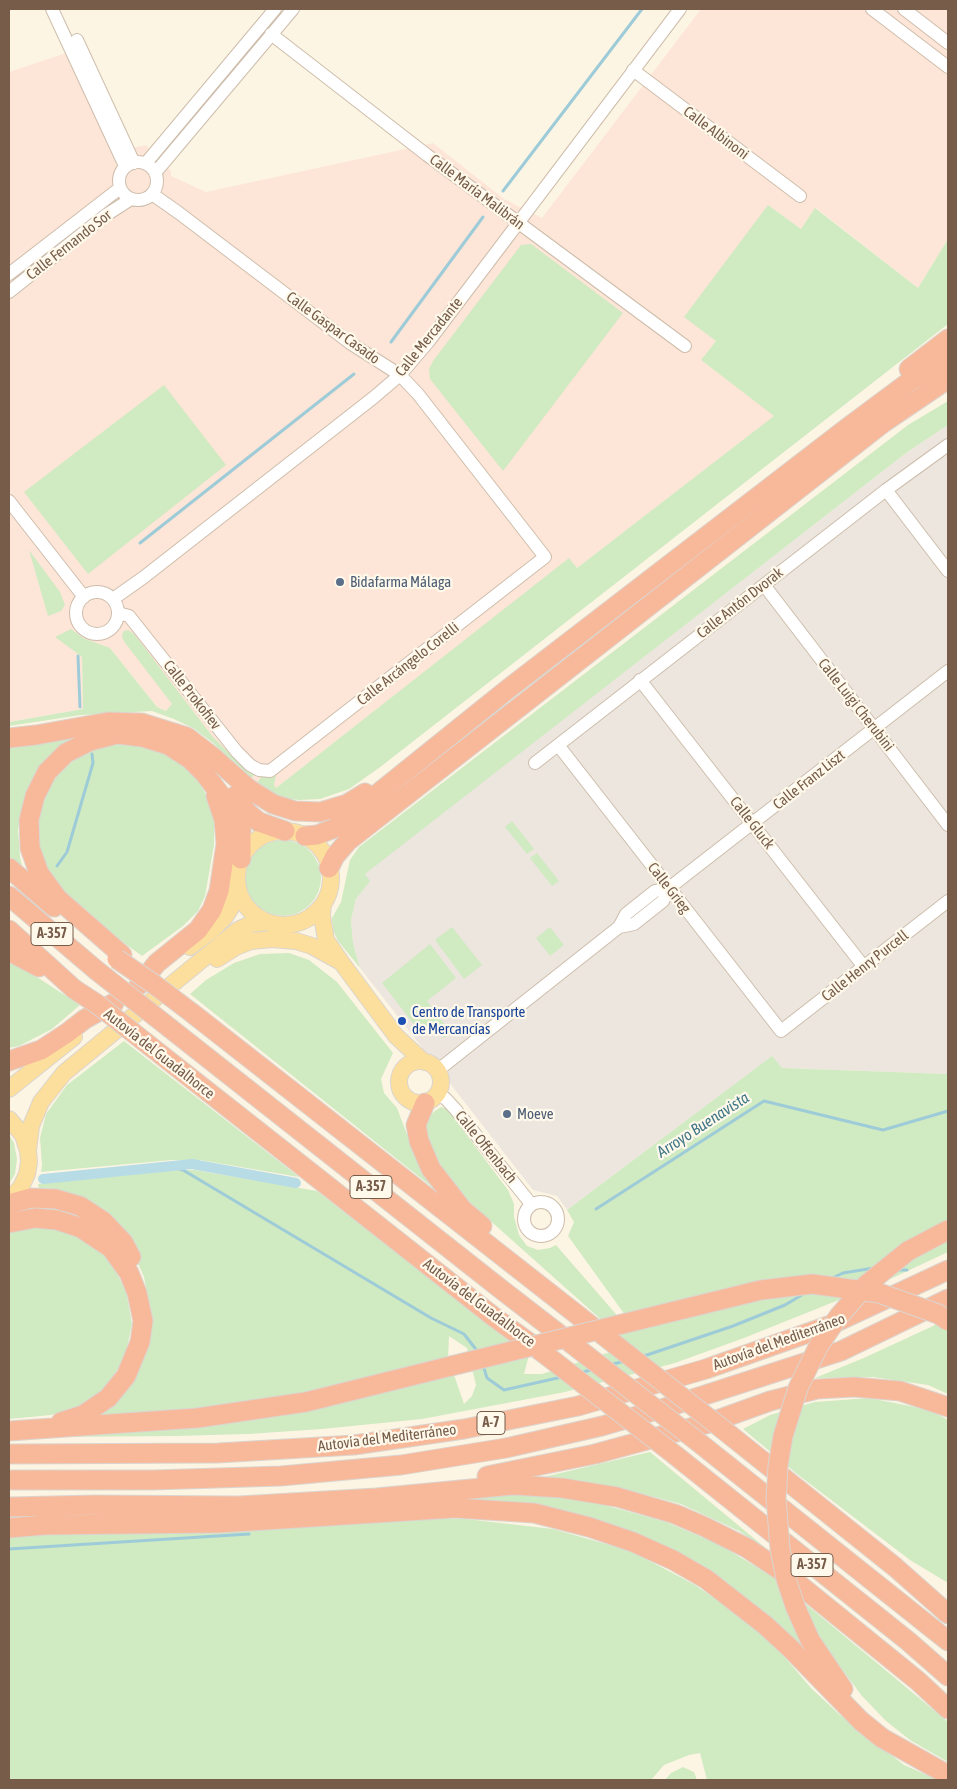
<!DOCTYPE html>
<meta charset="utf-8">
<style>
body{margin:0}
#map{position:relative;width:957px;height:1789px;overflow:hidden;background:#fdf5e4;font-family:"Asap Condensed",sans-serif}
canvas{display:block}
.frame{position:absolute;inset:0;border:10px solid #765c49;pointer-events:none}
</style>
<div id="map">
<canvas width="957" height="1789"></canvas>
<div class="frame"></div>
</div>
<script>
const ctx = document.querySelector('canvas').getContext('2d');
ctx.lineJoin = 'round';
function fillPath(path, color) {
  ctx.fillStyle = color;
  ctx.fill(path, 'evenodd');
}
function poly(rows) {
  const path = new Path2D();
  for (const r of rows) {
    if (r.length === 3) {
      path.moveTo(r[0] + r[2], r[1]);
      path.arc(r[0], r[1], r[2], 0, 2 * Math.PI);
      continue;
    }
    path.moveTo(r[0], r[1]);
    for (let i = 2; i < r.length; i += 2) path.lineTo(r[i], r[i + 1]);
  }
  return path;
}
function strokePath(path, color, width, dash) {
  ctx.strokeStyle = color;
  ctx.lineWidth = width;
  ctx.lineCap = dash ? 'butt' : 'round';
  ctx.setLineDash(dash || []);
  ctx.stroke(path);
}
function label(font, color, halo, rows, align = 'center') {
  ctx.font = font + ' "Asap Condensed",sans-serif';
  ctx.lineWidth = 4.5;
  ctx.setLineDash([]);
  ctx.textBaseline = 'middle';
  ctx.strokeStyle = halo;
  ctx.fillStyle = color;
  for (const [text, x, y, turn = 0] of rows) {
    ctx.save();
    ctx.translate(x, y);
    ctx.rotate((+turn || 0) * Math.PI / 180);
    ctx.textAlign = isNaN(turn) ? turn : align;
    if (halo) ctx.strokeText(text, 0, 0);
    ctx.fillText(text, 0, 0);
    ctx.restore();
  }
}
fillPath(poly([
 [701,9,948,9,948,239,918,288,816,208,801,229,768,205,716,341,701,360,775,416,577,568,569,559,276,788,257,783,212,742,193,728,174,719,166,711,157,707,110,648,82,656,83,709,9,722,9,72,75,50,127,149,146,145,171,171,171,176,206,192,433,143,504,199,542,218]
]), '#fde6d8');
fillPath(poly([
 [948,425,948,1074,782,1068,771,1057,567,1210,557,1196,533,1190,360,968,353,943,351,920,356,899,369,881,364,874,906,453]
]), '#ece6df');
fillPath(poly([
 [768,205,801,229,815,208,918,288,948,239,948,324,379,768,349,789,320,799,299,800,281,798,257,783,261,777,276,775,274,785,276,788,569,558,577,568,774,416,701,360,716,341,684,317],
 [531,244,623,313,503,471,430,379,429,369,433,361,521,245],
 [164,385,226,465,88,574,24,492],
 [948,401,948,425,906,453,365,874,370,881,356,899,351,920,353,943,360,968,338,941,333,930,332,918,341,902,350,860,359,847,908,425],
 [29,550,60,592,65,605,61,611,48,616],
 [71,629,83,638,110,648,157,707,166,711,172,704,123,640,122,634,124,631,128,630,134,634,213,737,235,759,255,774,251,778,212,742,193,728,174,719,152,711,81,715,9,726,9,722,83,709,82,657,55,637],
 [70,739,46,758,26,793,18,829,20,857,23,869,9,856,9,747,30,746],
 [121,743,157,749,178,760,195,777,202,787,208,798,214,821,214,845,205,896,198,911,183,926,142,956,95,922,64,895,44,865,38,842,38,830,41,806,51,784,58,775,76,758,97,748],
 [512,821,534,849,527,854,505,827],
 [283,878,38],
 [537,853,559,881,552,886,530,858],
 [452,927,482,965,464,979,435,940],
 [550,927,564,945,550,956,536,938],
 [430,944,456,978,427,1001,451,1033,445,1038,437,1031,432,1030,423,1036,382,983],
 [289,953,309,960,337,982,393,1053,381,1079,384,1093,397,1108,417,1161,442,1195,190,994,206,980,234,963,260,954],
 [9,959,80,1005,52,1029,19,1046,9,1048],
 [124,1041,299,1177,200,1160,172,1160,41,1172,42,1165,40,1138,46,1114,67,1085],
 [772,1056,782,1068,948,1074,948,1220,944,1222,948,1235,948,1252,886,1281,744,1338,675,1363,565,1392,422,1419,322,1429,248,1434,175,1436,51,1437,453,1372,464,1404,472,1396,476,1385,467,1348,449,1336,448,1359,303,1394,145,1415,94,1417,149,1337,151,1312,144,1277,131,1247,39,1189,38,1184,176,1170,195,1170,317,1191,529,1355,524,1374,542,1374,632,1345,615,1332,467,1200,452,1184,428,1142,424,1128,428,1117,435,1111,441,1107,447,1109,508,1190,514,1204,514,1217,519,1235,527,1246,538,1250,550,1248,556,1245,628,1328,633,1326,568,1236,574,1222,567,1210],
 [9,1135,14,1143,17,1159,15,1174,9,1184],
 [49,1226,77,1235,101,1250,114,1268,126,1291,132,1324,125,1358,104,1390,79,1407,51,1415,9,1419,9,1233,18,1229],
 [948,1319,948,1394,928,1385,873,1377,815,1378,866,1357],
 [869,1398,930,1410,948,1420,948,1583,910,1560,797,1474,743,1429,770,1415,815,1402],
 [650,1452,768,1550,739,1531,681,1504,619,1488,535,1479],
 [490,1493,552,1495,601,1504,666,1522,718,1544,772,1576,948,1722,948,1762,910,1740,886,1721,862,1696,835,1660,817,1668,766,1614,723,1580,671,1550,631,1533,419,1502],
 [418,1519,466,1519,553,1529,631,1551,695,1585,762,1631,811,1688,840,1715,904,1765,938,1780,707,1780,700,1753,689,1755,664,1765,651,1780,9,1780,9,1536],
 [683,1767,694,1772,697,1780,665,1780,671,1773]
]), '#d0eac2');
strokePath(poly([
 [503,191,642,9],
 [391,342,483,217],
 [140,543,354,374],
 [78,656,80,707],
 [57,866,67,852,93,763,92,754],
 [169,1166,183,1170,431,1318,464,1334,478,1352],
 [596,1209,764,1101,883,1130,948,1111],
 [895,1270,907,1270],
 [830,1279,843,1273,874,1268],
 [641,1357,733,1326,785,1305,805,1293],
 [483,1365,487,1378,504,1390,562,1377],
 [609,1365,625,1361],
 [580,1373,594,1369],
 [9,1549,249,1534]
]), '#9ecbd8', 3);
strokePath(poly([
 [43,1179,192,1164,296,1183]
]), '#b8dce6', 10);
const minor = poly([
 [52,9,125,166],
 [872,9,948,67],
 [904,9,948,43],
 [271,34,427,155,685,346],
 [77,40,134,163],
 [633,70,800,196],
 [138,181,19],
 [146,163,275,9],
 [155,173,293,9],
 [9,274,120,188],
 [9,292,106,215,131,199],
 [886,490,948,571],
 [9,501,84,597],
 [764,585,948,825],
 [97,613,21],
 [113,599,144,577,373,398,400,375,429,341,680,9],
 [118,613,129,616,237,752,250,765,259,770,270,771,545,557,418,394,400,375,350,343,179,213,152,194],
 [640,680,864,967],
 [558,745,781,1031,948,901],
 [535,763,886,490,948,445],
 [619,927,634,924,663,901,669,888,948,671],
 [437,1071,619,927,626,914,655,891,669,888],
 [436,1096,445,1098,456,1110,531,1204],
 [541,1219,17]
]);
const major = poly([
 [284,878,47],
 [323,904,322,916,326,940,341,962,396,1036,424,1062],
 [190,947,211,931,225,917,232,906,238,886],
 [217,959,236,947,251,941,272,939,296,941,312,946,341,962],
 [420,1082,21],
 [9,1089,74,1037],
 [9,1119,23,1135,28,1151,29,1162,27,1174,21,1187,9,1200],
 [28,1151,31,1126,41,1102,64,1073,238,930,251,924,268,922]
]);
const highway = poly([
 [909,369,948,339],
 [9,738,36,735,108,722,142,723,187,737,213,757,249,789,273,804,295,811,320,812,347,804,365,793],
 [235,796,249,814,259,822,285,831],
 [305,836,317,835,335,828,508,689,847,428,909,382,948,358],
 [9,868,54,907],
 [329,868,335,856,348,841,883,423,948,379],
 [9,896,96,970],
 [9,930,74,989],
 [9,951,39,967],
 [122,955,58,899,39,873,30,848,29,820,35,796,47,772,66,753,90,741,117,734,142,737,168,745,190,759,204,773,236,815,241,827,241,859],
 [139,985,157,963,198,930,212,910,219,891,226,844,224,820,216,796],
 [192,1013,603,1335],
 [171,1029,502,1290,572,1344],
 [150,1046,494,1317,542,1352],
 [9,1061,41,1050,67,1033,85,1019,114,1003],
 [425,1103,416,1125,419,1141,431,1169,463,1210,482,1226],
 [9,1204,31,1198,56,1199,80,1206,103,1221,123,1242,131,1257],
 [9,1223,35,1218,57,1220,81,1228,111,1248,129,1273,137,1293,143,1321,140,1342,126,1376,108,1398,83,1415,61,1422],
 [908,1251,948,1230],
 [9,1431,197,1418,306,1402,451,1366],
 [730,1435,895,1567,948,1614],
 [702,1445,948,1641],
 [9,1454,218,1453,354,1445,464,1429,578,1406,706,1369,828,1326,948,1270],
 [675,1455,908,1641,948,1676],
 [487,1476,595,1454,709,1423,770,1401,817,1389,854,1387,900,1391,948,1407],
 [9,1480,153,1480,281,1476,401,1465,506,1448,602,1426,671,1406,841,1351,948,1299],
 [9,1507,94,1505,239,1506,376,1498,513,1485,562,1488,617,1497,675,1514,705,1527,747,1548,786,1574,918,1681,948,1709],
 [9,1528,45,1525,219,1523,455,1508,534,1513,589,1527,633,1542,673,1560,706,1579,765,1625,790,1648,861,1721,882,1738,948,1775],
 [810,1640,843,1689]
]);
strokePath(minor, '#cebdab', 14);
strokePath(major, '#dbd5d0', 18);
strokePath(highway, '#dbd5d0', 21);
strokePath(minor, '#fff', 12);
strokePath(major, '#fcdf9c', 16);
strokePath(highway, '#f8b99a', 19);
const highwayBridge = poly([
 [117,959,155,985,192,1013],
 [96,970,171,1029],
 [74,989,97,1004,150,1046],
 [603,1335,730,1435],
 [572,1344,702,1445],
 [542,1352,675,1455],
 [451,1366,761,1290,812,1284,879,1293,938,1314,948,1321],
 [810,1640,795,1606,786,1579,780,1549,776,1498,778,1466,783,1436,798,1388,819,1345,839,1316,866,1285,908,1251]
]);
strokePath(highwayBridge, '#dbd5d0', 21, []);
strokePath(highwayBridge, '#f8b99a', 19);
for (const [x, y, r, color] of [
 [340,582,5,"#5c6f8a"],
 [402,1021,5,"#1a4fb4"],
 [507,1114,5,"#5c6f8a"]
]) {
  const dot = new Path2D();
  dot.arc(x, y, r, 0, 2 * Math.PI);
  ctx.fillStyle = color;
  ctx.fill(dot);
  strokePath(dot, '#fff9eb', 2);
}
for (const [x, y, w] of [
 [52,934,42],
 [371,1187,42],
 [491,1423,28],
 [812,1565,42]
]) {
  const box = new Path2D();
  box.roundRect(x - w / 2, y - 11.5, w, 23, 4);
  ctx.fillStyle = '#fff9eb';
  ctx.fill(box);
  strokePath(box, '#765c49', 1);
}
label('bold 14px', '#765c49', null, [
 ["A-357",52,934],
 ["A-357",371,1187],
 ["A-7",491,1423],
 ["A-357",812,1565]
]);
label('15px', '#765c49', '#fff9eb', [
 ["Calle Albinoni",716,133,37],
 ["Calle María Malibrán",477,192,37],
 ["Calle Fernando Sor",69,245,-38],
 ["Calle Gaspar Casado",333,328,36],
 ["Calle Mercadante",429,337,-51],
 ["Calle Antón Dvorak",740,603,-38],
 ["Calle Arcángelo Corelli",408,664,-38],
 ["Calle Prokofiev",192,695,52],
 ["Calle Luigi Cherubini",856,705,52],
 ["Calle Franz Liszt",809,780,-38],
 ["Calle Gluck",752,823,52],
 ["Calle Grieg",669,888,52],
 ["Calle Henry Purcell",865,966,-38],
 ["Autovía del Guadalhorce",159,1054,38],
 ["Calle Offenbach",486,1147,51],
 ["Autovía del Guadalhorce",479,1303,37],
 ["Autovía del Mediterráneo",779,1342,-20],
 ["Autovía del Mediterráneo",387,1438,-7]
]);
label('15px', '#4e5e75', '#fff9eb', [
 ["Bidafarma Málaga",350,582],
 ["Moeve",517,1114]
], 'left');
label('15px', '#164399', '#fff9eb', [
 ["Centro de Transporte",412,1012],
 ["de Mercancías",412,1029]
], 'left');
label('italic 16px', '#42798a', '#fff9eb', [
 ["Arroyo Buenavista",703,1125,-33]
]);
</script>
